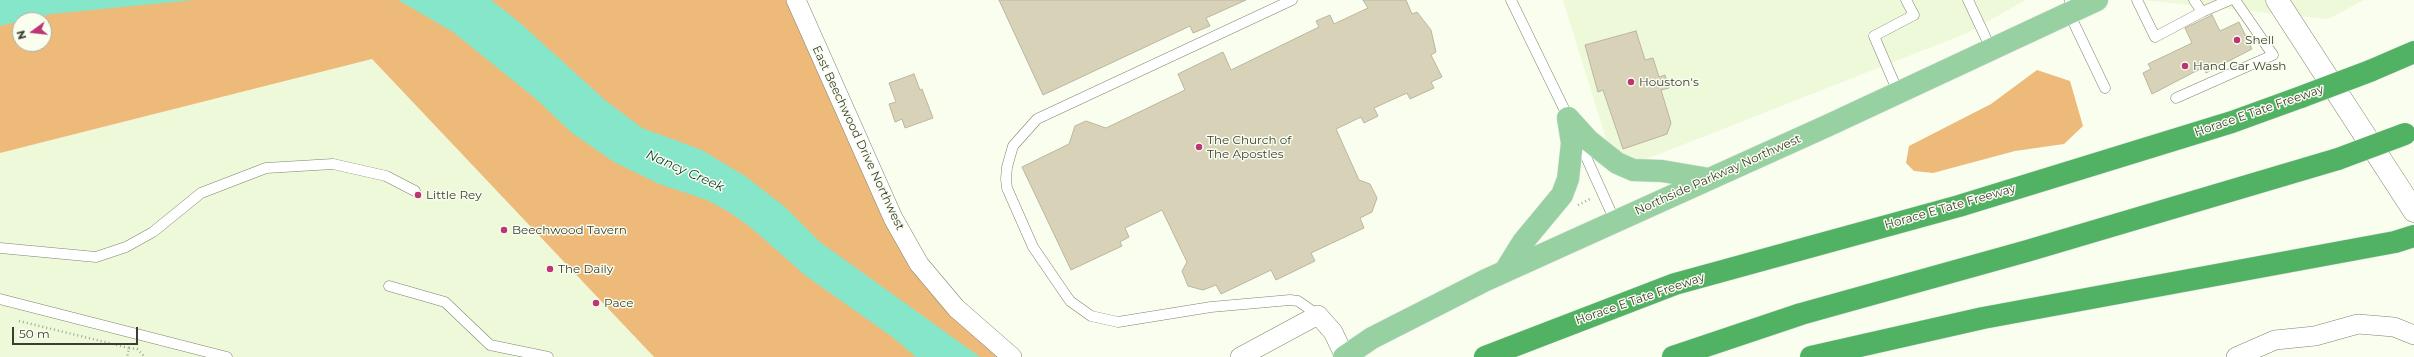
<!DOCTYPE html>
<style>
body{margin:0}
#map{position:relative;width:2414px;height:357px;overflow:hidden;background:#f9feef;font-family:Montserrat,sans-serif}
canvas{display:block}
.north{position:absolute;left:12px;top:12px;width:40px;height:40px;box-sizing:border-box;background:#f9feef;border:1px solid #adb1a4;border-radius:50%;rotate:255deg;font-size:11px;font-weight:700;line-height:16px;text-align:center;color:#3b3e34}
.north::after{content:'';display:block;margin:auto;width:14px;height:18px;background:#bc3575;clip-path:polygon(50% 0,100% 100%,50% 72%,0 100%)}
.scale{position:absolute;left:12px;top:327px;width:126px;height:18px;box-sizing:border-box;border:2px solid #3b3e34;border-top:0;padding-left:5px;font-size:12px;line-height:14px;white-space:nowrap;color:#3b3e34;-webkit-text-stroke:3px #f9feef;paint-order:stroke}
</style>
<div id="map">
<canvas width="2414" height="357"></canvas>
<div class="north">N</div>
<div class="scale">50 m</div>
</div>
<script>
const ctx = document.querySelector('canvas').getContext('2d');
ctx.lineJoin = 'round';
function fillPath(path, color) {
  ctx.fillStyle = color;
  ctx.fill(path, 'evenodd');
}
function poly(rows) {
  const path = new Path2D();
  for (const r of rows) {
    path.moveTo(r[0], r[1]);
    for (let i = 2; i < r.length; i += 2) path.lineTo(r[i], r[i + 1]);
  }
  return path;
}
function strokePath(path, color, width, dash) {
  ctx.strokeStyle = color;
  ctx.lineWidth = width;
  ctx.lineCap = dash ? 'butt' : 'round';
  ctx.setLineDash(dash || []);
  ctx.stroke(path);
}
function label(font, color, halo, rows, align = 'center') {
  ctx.font = font + ' Montserrat,sans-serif';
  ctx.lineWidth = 3;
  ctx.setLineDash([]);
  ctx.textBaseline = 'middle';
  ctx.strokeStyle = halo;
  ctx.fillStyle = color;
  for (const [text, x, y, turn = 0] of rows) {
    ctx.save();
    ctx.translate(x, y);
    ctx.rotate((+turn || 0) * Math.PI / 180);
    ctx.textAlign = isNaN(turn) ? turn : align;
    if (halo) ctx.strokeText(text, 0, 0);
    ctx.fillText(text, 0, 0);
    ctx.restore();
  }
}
fillPath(poly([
 [1563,0,2026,0,1967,33,1616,171],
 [2142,0,2364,0,2328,19],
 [372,59,654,357,0,357,0,153]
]), '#edf9d8');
fillPath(poly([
 [0,0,796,0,885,183,945,294,1006,357,654,357,372,59,0,153],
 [20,20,44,20,44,44,20,44],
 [2037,70,2070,81,2083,126,2064,144,2015,151,1933,173,1914,171,1906,163,1909,146,1991,104]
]), '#eeba7a');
fillPath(poly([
 [0,0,194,0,51,14,0,26],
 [398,0,491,0,518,21,605,100,642,128,702,150,745,176,785,207,820,242,980,357,916,357,891,336,806,276,749,226,729,212,707,200,659,184,614,162,572,133,536,99,453,32]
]), '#85e6ca');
const building = poly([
 [999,0,1246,0,1206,18,1210,26,1193,33,1190,26,1043,95,999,0],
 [1363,0,1406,0,1412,14,1417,12,1431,30,1436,52,1431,55,1442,77,1431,82,1434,88,1410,99,1407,93,1374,108,1378,116,1364,123,1361,117,1336,129,1359,180,1370,184,1377,198,1372,212,1360,218,1364,228,1311,253,1315,261,1276,280,1271,270,1221,294,1216,285,1203,290,1188,286,1182,271,1187,262,1162,210,1125,228,1129,237,1120,242,1122,246,1071,270,1022,167,1069,144,1075,126,1086,121,1106,128,1185,90,1178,74,1223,52,1231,70,1319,27,1316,21,1330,15,1334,24,1368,8,1363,0],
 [2212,15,2220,31,2239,22,2252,49,2206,73,2204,67,2152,94,2143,73,2151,69,2148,64,2192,43,2185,28,2212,15],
 [1636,31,1645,60,1653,58,1659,77,1665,75,1669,88,1661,90,1671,123,1667,134,1623,149,1603,90,1598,92,1585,45,1636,31],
 [914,74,920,90,922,89,933,118,905,128,902,119,895,122,889,104,896,102,889,83,914,74]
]);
fillPath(building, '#d8d2b9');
strokePath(building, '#bbb69e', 1);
const service = poly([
 [1292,0,1037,119,1013,146,1007,167,1006,179,1007,188,1033,247,1070,301,1091,316,1118,322,1211,307,1290,300,1298,301,1318,315],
 [1511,0,1569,119],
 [1968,0,1991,49],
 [2070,0,2069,13,2105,88],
 [2137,0,2155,37,2202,12],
 [2194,0,2202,12,2230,0],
 [1898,92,1874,36,1914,15,1906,0],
 [2176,98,2273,55,2235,0],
 [1577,137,1615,221],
 [0,248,96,257,126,247,153,232,201,193,266,168,333,164,386,176,415,191],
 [389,286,445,302,490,345,548,357],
 [0,299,227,357]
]);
const minor = poly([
 [796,0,893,218,919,264,956,308,1012,357],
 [1240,357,1318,315,1333,332,1345,357],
 [2236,357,2275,340,2315,336,2358,324,2394,327,2414,335]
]);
const tertiary = poly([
 [2277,0,2414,211]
]);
const primary = poly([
 [1568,118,1588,140,1617,163,1633,170,1662,171,1709,179],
 [1505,271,1523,242,1562,195,1568,179,1572,143,1568,118],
 [1344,357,1372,338,1486,280,1829,125,2097,0]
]);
const motorway = poly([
 [2370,71,2414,52],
 [1485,357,1675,284,1959,206,2232,122,2301,97],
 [1673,357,1801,314,2027,251,2338,159],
 [1811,357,1983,318,2395,242,2414,236]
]);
strokePath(service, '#7d856e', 11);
strokePath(minor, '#7d856e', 20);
strokePath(tertiary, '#7d856e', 23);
strokePath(primary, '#e0e0df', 23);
strokePath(motorway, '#e0e0df', 23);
strokePath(poly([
 [1578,205,1592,198],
 [19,321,129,348,127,357],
 [129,348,137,349,145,357]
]), '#a2a699', 2.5, [1, 3]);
strokePath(service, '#fff', 10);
strokePath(minor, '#fff', 19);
strokePath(tertiary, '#fff', 22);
strokePath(primary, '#97d1a2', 22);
strokePath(motorway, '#51b264', 22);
const motorwayBridge = poly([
 [2301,97,2370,71],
 [2338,159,2405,134]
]);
strokePath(motorwayBridge, '#e0e0df', 23, []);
strokePath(motorwayBridge, '#51b264', 22);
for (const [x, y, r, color] of [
 [2237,40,4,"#bc3575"],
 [2185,66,4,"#bc3575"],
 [1631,82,4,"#bc3575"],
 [1199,147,4,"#bc3575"],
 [418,195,4,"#bc3575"],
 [504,230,4,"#bc3575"],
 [550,269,4,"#bc3575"],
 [596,303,4,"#bc3575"]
]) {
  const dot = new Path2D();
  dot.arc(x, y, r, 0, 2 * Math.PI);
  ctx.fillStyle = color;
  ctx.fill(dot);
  strokePath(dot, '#f9feef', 1.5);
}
label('12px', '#3b3e34', '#f9feef', [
 ["Shell",2245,40],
 ["Hand Car Wash",2193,66],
 ["Houston's",1639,82],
 ["The Church of",1207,140],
 ["The Apostles",1207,154],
 ["Little Rey",426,195],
 ["Beechwood Tavern",512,230],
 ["The Daily",558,269],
 ["Pace",604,303]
], 'left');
label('12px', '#3b3e34', '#f9feef', [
 ["Horace E Tate Freeway",2259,111,-19],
 ["East Beechwood Drive Northwest",858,138,65],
 ["Northside Parkway Northwest",1718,175,-24],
 ["Horace E Tate Freeway",1950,207,-16],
 ["Horace E Tate Freeway",1640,299,-19]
]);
label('italic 13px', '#0f3c31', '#f9feef', [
 ["Nancy Creek",685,171,24]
]);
</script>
